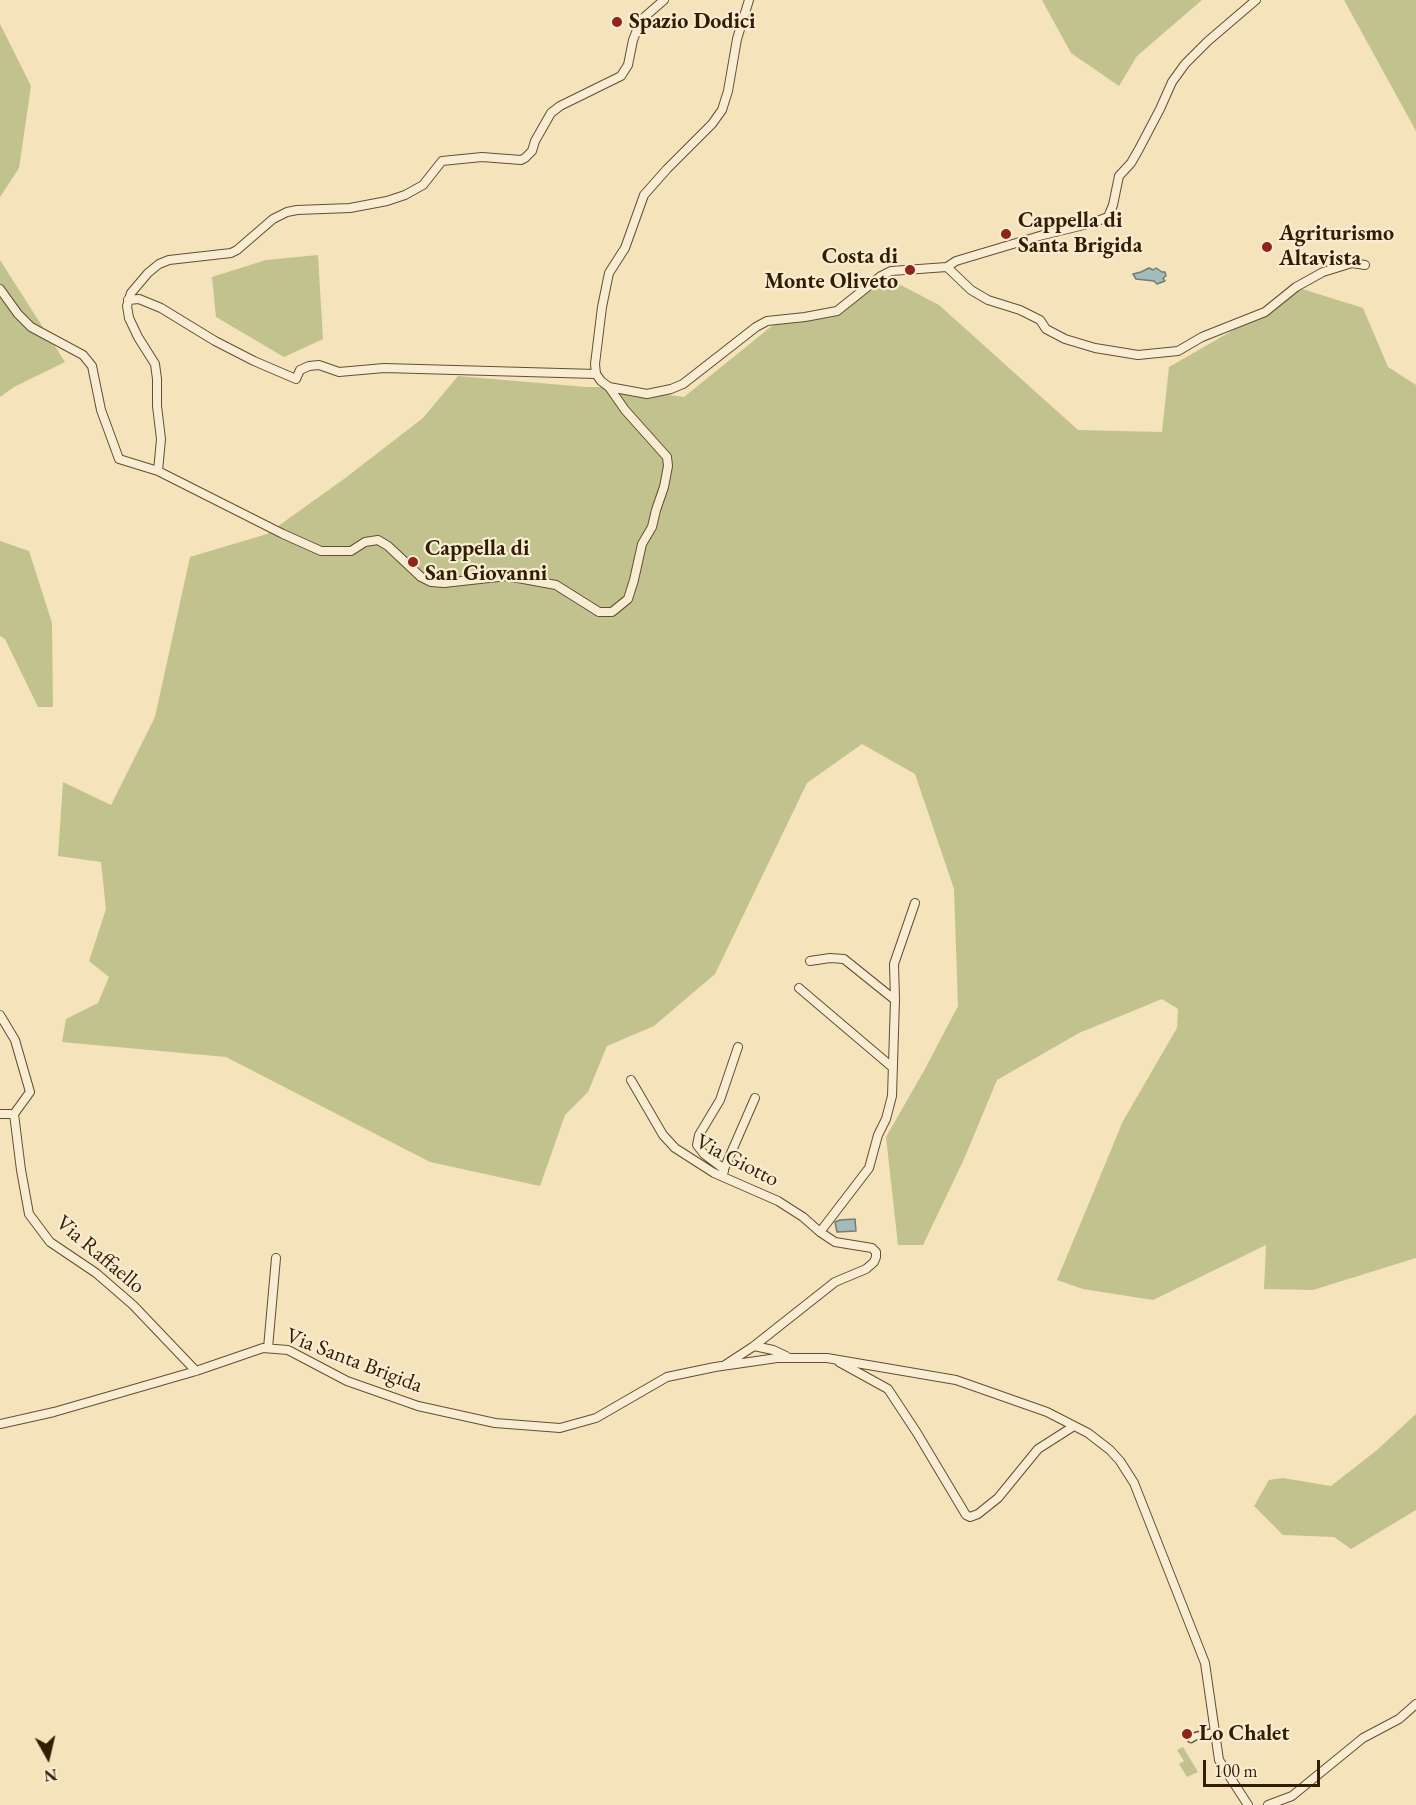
<!DOCTYPE html>
<style>
body{margin:0}
#map{position:relative;width:1416px;height:1805px;overflow:hidden;background:#f5e3bb;font-family:"EB Garamond",serif}
canvas{display:block}
.north{position:absolute;left:18px;top:1727px;width:60px;height:60px;-webkit-text-stroke:4px #f8edd3;paint-order:stroke;rotate:172deg;font-size:16px;font-weight:700;line-height:24px;text-align:center;color:#331d01}
.north::after{content:'';display:block;margin:auto;width:21px;height:27px;background:#331d01;clip-path:polygon(50% 0,100% 100%,50% 72%,0 100%)}
.scale{position:absolute;left:1203px;top:1760px;width:117px;height:27px;box-sizing:border-box;border:3px solid #331d01;border-top:0;padding-left:8px;font-size:18px;line-height:21px;white-space:nowrap;color:#331d01;-webkit-text-stroke:4px #f8edd3;paint-order:stroke}
</style>
<div id="map">
<canvas width="1416" height="1805"></canvas>
<div class="north">N</div>
<div class="scale">100 m</div>
</div>
<script>
const ctx = document.querySelector('canvas').getContext('2d');
ctx.lineJoin = 'round';
function fillPath(path, color) {
  ctx.fillStyle = color;
  ctx.fill(path, 'evenodd');
}
function poly(rows) {
  const path = new Path2D();
  for (const r of rows) {
    path.moveTo(r[0], r[1]);
    for (let i = 2; i < r.length; i += 2) path.lineTo(r[i], r[i + 1]);
  }
  return path;
}
function strokePath(path, color, width, dash) {
  ctx.strokeStyle = color;
  ctx.lineWidth = width;
  ctx.lineCap = dash ? 'butt' : 'round';
  ctx.setLineDash(dash || []);
  ctx.stroke(path);
}
function label(font, color, halo, rows, align = 'center') {
  ctx.font = font + ' "EB Garamond",serif';
  ctx.lineWidth = 4.5;
  ctx.setLineDash([]);
  ctx.textBaseline = 'middle';
  ctx.strokeStyle = halo;
  ctx.fillStyle = color;
  for (const [text, x, y, turn = 0] of rows) {
    ctx.save();
    ctx.translate(x, y);
    ctx.rotate((+turn || 0) * Math.PI / 180);
    ctx.textAlign = isNaN(turn) ? turn : align;
    if (halo) ctx.strokeText(text, 0, 0);
    ctx.fillText(text, 0, 0);
    ctx.restore();
  }
}
fillPath(poly([
 [1042,0,1202,0,1137,56,1119,86,1071,53],
 [1344,0,1416,0,1416,131],
 [0,24,31,86,19,168,0,197],
 [318,255,323,339,284,357,216,317,212,277,266,260],
 [0,260,65,362,14,387,0,397],
 [895,282,939,305,1078,430,1162,432,1169,367,1265,312,1296,287,1363,308,1388,367,1416,385,1416,1258,1313,1290,1264,1289,1266,1245,1153,1300,1083,1289,1057,1280,1123,1121,1177,1028,1178,1009,1162,999,1079,1033,997,1080,964,1159,923,1245,898,1245,886,1137,925,1069,958,1006,954,889,915,774,862,744,807,783,715,974,654,1026,607,1046,588,1092,565,1115,540,1186,430,1162,226,1057,62,1042,66,1019,98,1003,109,977,89,961,106,909,101,862,58,856,63,782,111,805,155,717,190,557,267,534,344,479,423,418,458,376,586,387,609,387,684,397,778,321,837,308,866,292],
 [0,541,29,551,52,623,53,707,38,707,5,639,0,636],
 [1416,1414,1416,1510,1351,1549,1334,1537,1283,1535,1254,1506,1269,1480,1283,1478,1331,1486,1377,1450],
 [1183,1747,1198,1772,1187,1777,1179,1764,1184,1761,1177,1750]
]), '#c1c28d');
const water = poly([
 [1149,268,1153,270,1156,268,1162,272,1165,272,1166,276,1163,278,1165,281,1157,284,1154,281,1136,279,1133,274,1141,272,1149,268],
 [855,1219,856,1231,837,1232,835,1222,840,1220,855,1219]
]);
fillPath(water, '#a2bbbb');
strokePath(water, '#767c71', 1.5);
const pedestrian = poly([
 [1191,1739,1196,1736,1214,1732]
]);
const minor = poly([
 [749,0,737,39,728,91,722,110,712,124,667,169,644,195,625,248,609,273,602,307,595,364,596,374,601,381,609,387,647,394,671,389,683,384,756,327,767,321,805,317,837,311,881,276,891,271,947,267,956,261,1043,235,1092,223,1108,217,1113,205,1119,176,1131,163,1139,149,1160,109,1172,82,1185,64,1208,41,1256,0],
 [947,267,971,290,988,300,1020,310,1040,320,1046,329,1065,339,1095,348,1138,355,1178,351,1202,337,1265,312,1296,287,1323,272,1352,263,1365,265],
 [0,289,18,314,31,327,83,355,92,366,101,410,119,459,158,471,283,534,321,551,351,551,365,542,378,540,388,546,421,577,431,582,444,583,507,576,556,585,599,612,612,612,628,599,634,580,642,544,652,527,656,510,664,487,668,466,667,457,625,410,609,387],
 [128,300,139,299,161,308,215,341,254,361,296,379,300,370,309,366,319,365,339,372,384,368,596,374],
 [158,471,161,439,157,406,157,379,155,364,138,337,129,318,127,306,131,293,148,273,159,264,169,260,231,253,237,250,273,219,287,212,297,210,350,208,387,201,405,195,423,185,442,161,482,157,521,160,525,158,532,151,535,141,551,113,560,106,621,76,628,65,633,40,641,20,664,0],
 [810,961,830,958,844,959,895,1000],
 [799,988,892,1067],
 [0,1015,15,1040,30,1092,14,1114,21,1170,29,1214,50,1242,96,1273,133,1305,196,1371],
 [631,1080,663,1135,675,1148,714,1173,778,1201,803,1217,820,1232],
 [0,1114,14,1114],
 [724,1169,704,1154,697,1145,699,1135,720,1100,738,1047],
 [724,1171,724,1169,755,1098],
 [754,1346,773,1350,786,1356],
 [268,1348,276,1258],
 [839,1362,888,1389,917,1433,966,1515,970,1517,978,1514,998,1498,1038,1449,1074,1426],
 [725,1365,754,1346,835,1282,866,1269,874,1262,876,1257,876,1252,872,1248,835,1242,820,1232,869,1168,878,1135,886,1119,892,1096,895,1000,894,964,915,903],
 [0,1424,54,1412,196,1371,263,1348,288,1350,347,1381,418,1406,495,1423,560,1428,596,1418,667,1377,715,1367,777,1358,827,1358,956,1380,1047,1412,1088,1433,1110,1450,1120,1461,1134,1483,1205,1663,1219,1760,1248,1805],
 [1268,1805,1292,1796,1363,1738,1399,1719,1416,1704]
]);
strokePath(pedestrian, '#644e30', 9);
strokePath(minor, '#644e30', 10);
strokePath(pedestrian, '#f8edd3', 6);
strokePath(minor, '#f8edd3', 8);
for (const [x, y, r, color] of [
 [617,22,6,"#8f2418"],
 [1006,234,6,"#8f2418"],
 [1267,247,6,"#8f2418"],
 [910,270,6,"#8f2418"],
 [413,562,6,"#8f2418"],
 [1187,1734,6,"#8f2418"]
]) {
  const dot = new Path2D();
  dot.arc(x, y, r, 0, 2 * Math.PI);
  ctx.fillStyle = color;
  ctx.fill(dot);
  strokePath(dot, '#f8edd3', 2);
}
label('bold 22px', '#331d01', '#f8edd3', [
 ["Spazio Dodici",629,22],
 ["Cappella di",1018,221],
 ["Santa Brigida",1018,246],
 ["Agriturismo",1279,234],
 ["Altavista",1279,259],
 ["Costa di",898,257,"right"],
 ["Monte Oliveto",898,282,"right"],
 ["Cappella di",425,549],
 ["San Giovanni",425,574],
 ["Lo Chalet",1199,1734]
], 'left');
label('22px', '#331d01', '#f8edd3', [
 ["Via Giotto",737,1161,27],
 ["Via Raffaello",100,1255,40],
 ["Via Santa Brigida",354,1361,21]
]);
</script>
